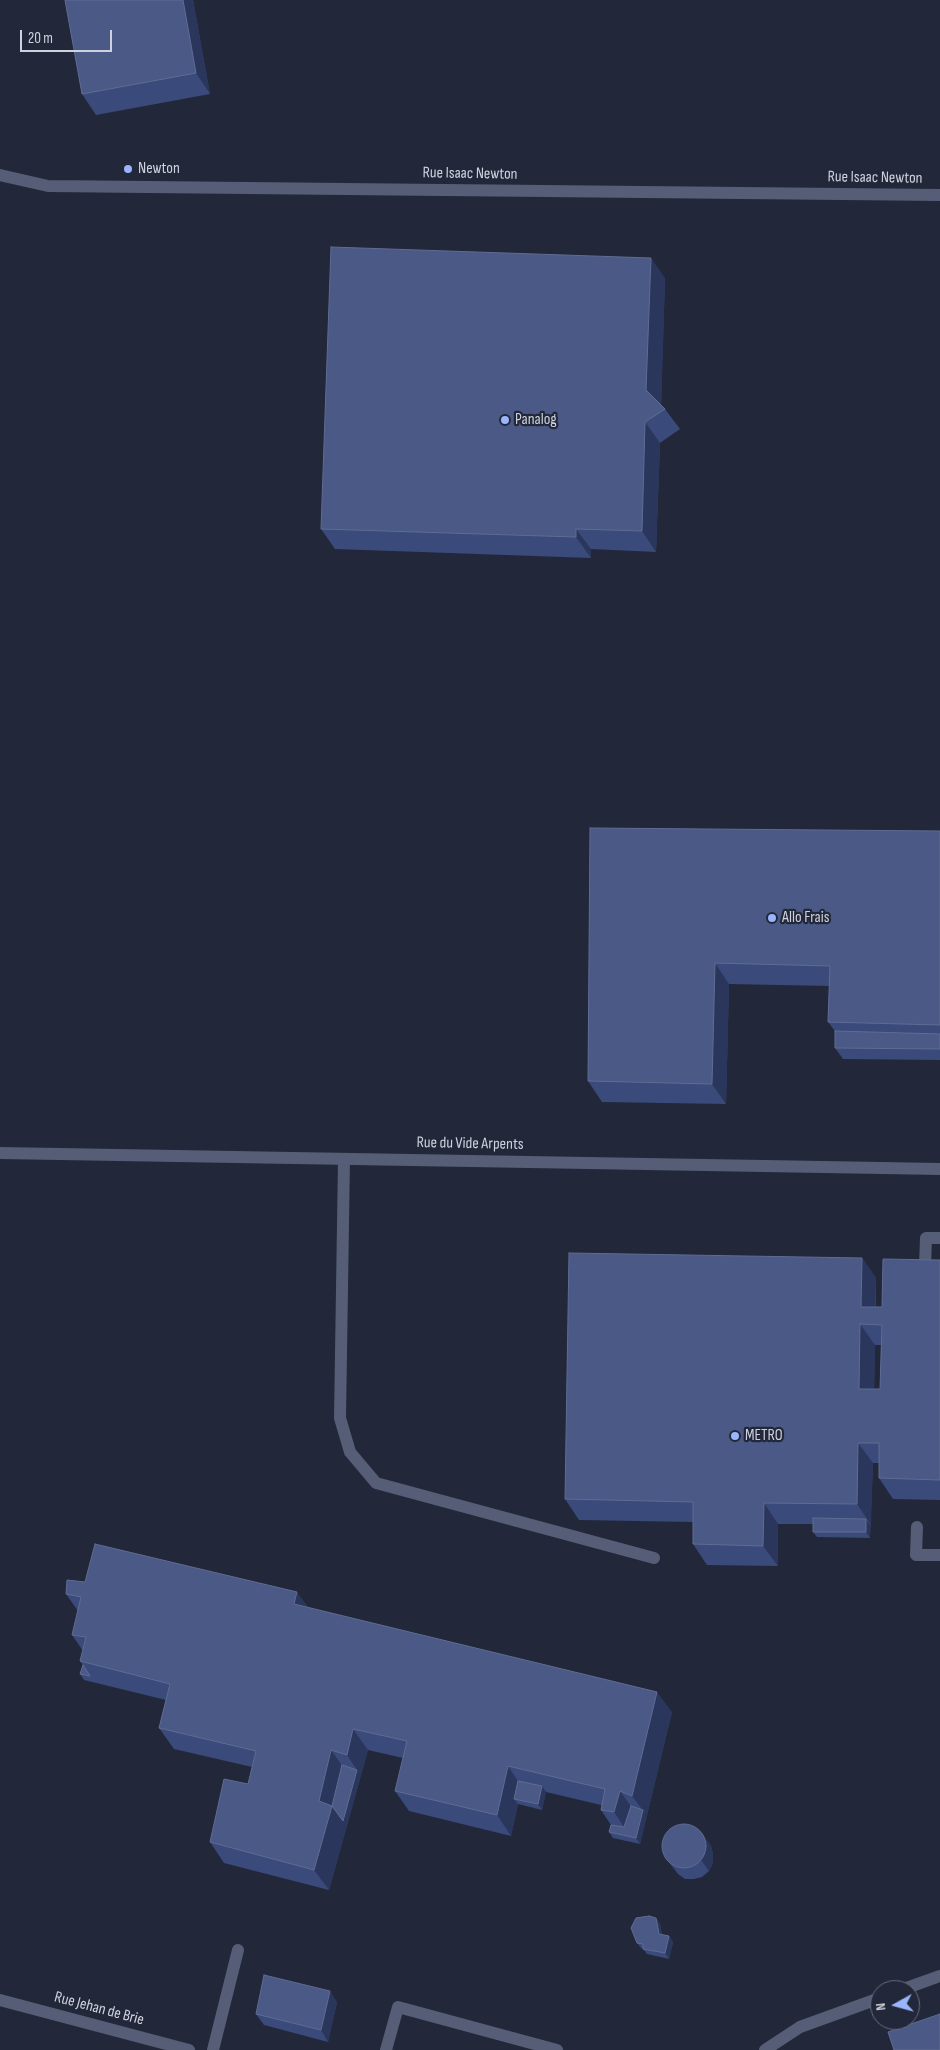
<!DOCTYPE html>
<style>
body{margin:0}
#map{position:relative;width:940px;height:2050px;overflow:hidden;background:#222839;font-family:"Sofia Sans Condensed",sans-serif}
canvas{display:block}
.north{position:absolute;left:870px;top:1980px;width:50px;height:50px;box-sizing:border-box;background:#222839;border:1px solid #676c7b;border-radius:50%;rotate:263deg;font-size:14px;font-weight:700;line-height:20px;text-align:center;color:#ced2de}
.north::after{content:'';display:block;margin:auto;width:18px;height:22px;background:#9ab5fd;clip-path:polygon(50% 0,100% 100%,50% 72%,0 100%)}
.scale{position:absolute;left:20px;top:30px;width:92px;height:22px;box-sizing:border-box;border:2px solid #ced2de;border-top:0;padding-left:6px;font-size:15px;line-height:18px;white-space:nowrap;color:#ced2de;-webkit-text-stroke:4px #222839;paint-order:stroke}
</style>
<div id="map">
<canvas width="940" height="2050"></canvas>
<div class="north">N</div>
<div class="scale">20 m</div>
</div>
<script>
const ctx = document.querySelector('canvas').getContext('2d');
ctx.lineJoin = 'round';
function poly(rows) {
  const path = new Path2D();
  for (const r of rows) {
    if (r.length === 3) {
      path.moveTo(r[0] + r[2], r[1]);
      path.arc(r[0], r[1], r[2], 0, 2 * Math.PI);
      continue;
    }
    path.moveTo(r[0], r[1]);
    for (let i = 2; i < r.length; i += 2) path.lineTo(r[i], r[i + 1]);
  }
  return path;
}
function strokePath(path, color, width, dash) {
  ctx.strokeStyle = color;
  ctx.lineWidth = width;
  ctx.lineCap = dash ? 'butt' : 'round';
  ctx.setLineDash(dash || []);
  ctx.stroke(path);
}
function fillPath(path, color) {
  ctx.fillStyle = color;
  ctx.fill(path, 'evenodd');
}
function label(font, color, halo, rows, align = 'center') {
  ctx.font = font + ' "Sofia Sans Condensed",sans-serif';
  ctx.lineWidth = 4.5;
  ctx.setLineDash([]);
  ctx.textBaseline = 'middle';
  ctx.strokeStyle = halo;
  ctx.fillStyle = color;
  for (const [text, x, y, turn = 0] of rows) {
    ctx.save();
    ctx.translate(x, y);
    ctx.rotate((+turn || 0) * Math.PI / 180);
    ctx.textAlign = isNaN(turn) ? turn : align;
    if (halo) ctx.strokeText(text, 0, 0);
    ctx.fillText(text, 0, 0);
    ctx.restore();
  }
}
strokePath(poly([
 [344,1159,340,1418,350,1452,376,1483,654,1558],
 [925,1266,926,1238,940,1238],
 [917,1527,916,1555,940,1555],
 [901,1990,940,1976],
 [213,2050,238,1950],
 [386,2050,398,2007,557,2050],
 [765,2050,800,2027,880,1998]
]), '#555e76', 12);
strokePath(poly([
 [0,175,48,186,940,195],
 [0,1153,940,1169],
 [0,2000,189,2050]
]), '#555e76', 12);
fillPath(poly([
 [65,0,193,0,210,94,96,115,82,94],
 [665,278,661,405,665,409,680,429,660,443,656,552,591,549,591,558,335,549,321,529],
 [590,828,940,831,940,1060,843,1059,835,1048,835,1031,828,1022,829,986,729,984,726,1104,602,1102,588,1081],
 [862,1258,876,1278,876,1307,882,1307,940,1260,940,1500,893,1499,879,1478,879,1463,873,1463,870,1538,817,1537,813,1532,813,1524,778,1524,778,1566,707,1565,693,1544,693,1522,579,1520,565,1499],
 [875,1345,881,1345,880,1389,874,1389],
 [66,1594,308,1607,672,1712,640,1844,613,1838,609,1832,611,1825,601,1810,601,1805,546,1792,542,1810,518,1804,511,1836,409,1811,395,1791,403,1758,368,1750,329,1890,224,1863,210,1842,248,1784,252,1767,174,1749,159,1728,166,1700,84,1680,80,1674,83,1665,80,1661,83,1651,72,1635,78,1611],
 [703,1835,711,1846,713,1854,713,1863,709,1871,702,1877,694,1879,685,1879,678,1874,664,1856],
 [656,1918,660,1924,662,1935,669,1936,673,1942,669,1959,647,1954,643,1949,641,1948,637,1943],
 [337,2002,328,2042,264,2025,256,2014]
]), '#3a4a7a');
fillPath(poly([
 [183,0,193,0,210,94,196,73],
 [651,258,665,278,661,410,646,390],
 [645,422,660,443,656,552,642,531],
 [576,529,591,549,591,558,576,537],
 [715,963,729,984,726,1104,712,1084],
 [862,1258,876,1278,875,1324,861,1307],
 [860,1324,875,1345,874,1409,859,1389],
 [858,1443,873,1463,871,1525,857,1504],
 [764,1503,778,1524,778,1566,763,1546],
 [866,1519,870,1525,870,1538,866,1532],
 [297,1592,312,1612,294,1604],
 [657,1692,672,1712,647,1816,632,1796],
 [353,1729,368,1750,329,1890,314,1870,319,1801,331,1750,346,1771,357,1770,347,1755],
 [508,1766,522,1787,514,1799,518,1804,511,1836,497,1815],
 [542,1786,546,1792,542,1810,538,1804],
 [620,1791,635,1812,628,1833,614,1812],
 [643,1810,647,1816,640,1844,636,1838],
 [703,1835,711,1846,713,1854,713,1863,709,1871,701,1860],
 [656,1918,660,1924,663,1940,659,1934],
 [669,1936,673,1942,669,1959,665,1953],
 [330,1991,337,2002,328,2042,321,2030]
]), '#2a365c');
const building = poly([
 [65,0,183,0,196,73,82,94,65,0],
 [331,247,651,258,646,390,665,409,645,422,642,531,576,529,576,537,321,529,331,247],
 [590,828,940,831,940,1025,828,1022,830,966,715,963,712,1084,588,1081,590,828],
 [835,1031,940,1034,940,1049,835,1048,835,1031],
 [569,1253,862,1258,861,1307,882,1307,883,1259,940,1260,940,1480,879,1478,879,1443,858,1443,857,1504,764,1503,763,1546,693,1544,693,1502,565,1499,569,1253],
 [860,1324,882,1325,880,1389,859,1389,860,1324],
 [813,1518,866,1519,866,1532,813,1532,813,1518],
 [95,1544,297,1592,294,1604,657,1692,632,1796,620,1791,614,1812,601,1810,605,1789,508,1766,497,1815,395,1791,407,1741,353,1729,347,1755,331,1750,319,1801,332,1806,314,1870,210,1842,224,1779,248,1784,256,1751,159,1728,170,1684,80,1661,86,1637,72,1635,81,1597,66,1594,67,1580,85,1582,95,1544],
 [83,1665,90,1676,80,1674,83,1665],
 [342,1765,357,1770,343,1821,332,1806,342,1765],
 [518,1781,542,1786,538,1804,514,1799,518,1781],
 [631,1806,643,1810,636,1838,609,1832,611,1825,624,1827,631,1806],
 [684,1846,22],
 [649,1916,656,1918,659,1934,669,1936,665,1953,643,1949,643,1944,637,1943,631,1928,636,1918,649,1916],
 [264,1975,330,1991,321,2030,256,2014,264,1975],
 [940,2014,940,2050,894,2050,888,2032,940,2014]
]);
fillPath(building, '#4a5985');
strokePath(building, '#5f6c93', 1);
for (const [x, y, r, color] of [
 [128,169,5,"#9ab5fd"],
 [505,420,5,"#9ab5fd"],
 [772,918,5,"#9ab5fd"],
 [735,1436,5,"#9ab5fd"]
]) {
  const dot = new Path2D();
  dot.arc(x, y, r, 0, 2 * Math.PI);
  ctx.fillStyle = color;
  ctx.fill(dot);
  strokePath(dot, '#222839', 2);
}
label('16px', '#ced2de', '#222839', [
 ["Newton",138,169],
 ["Panalog",515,420],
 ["Allo Frais",782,918],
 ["METRO",745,1436]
], 'left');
label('16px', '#ced2de', '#222839', [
 ["Rue Isaac Newton",470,174,1],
 ["Rue Isaac Newton",875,178,1],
 ["Rue du Vide Arpents",470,1144,1],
 ["Rue Jehan de Brie",99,2009,15]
]);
</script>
